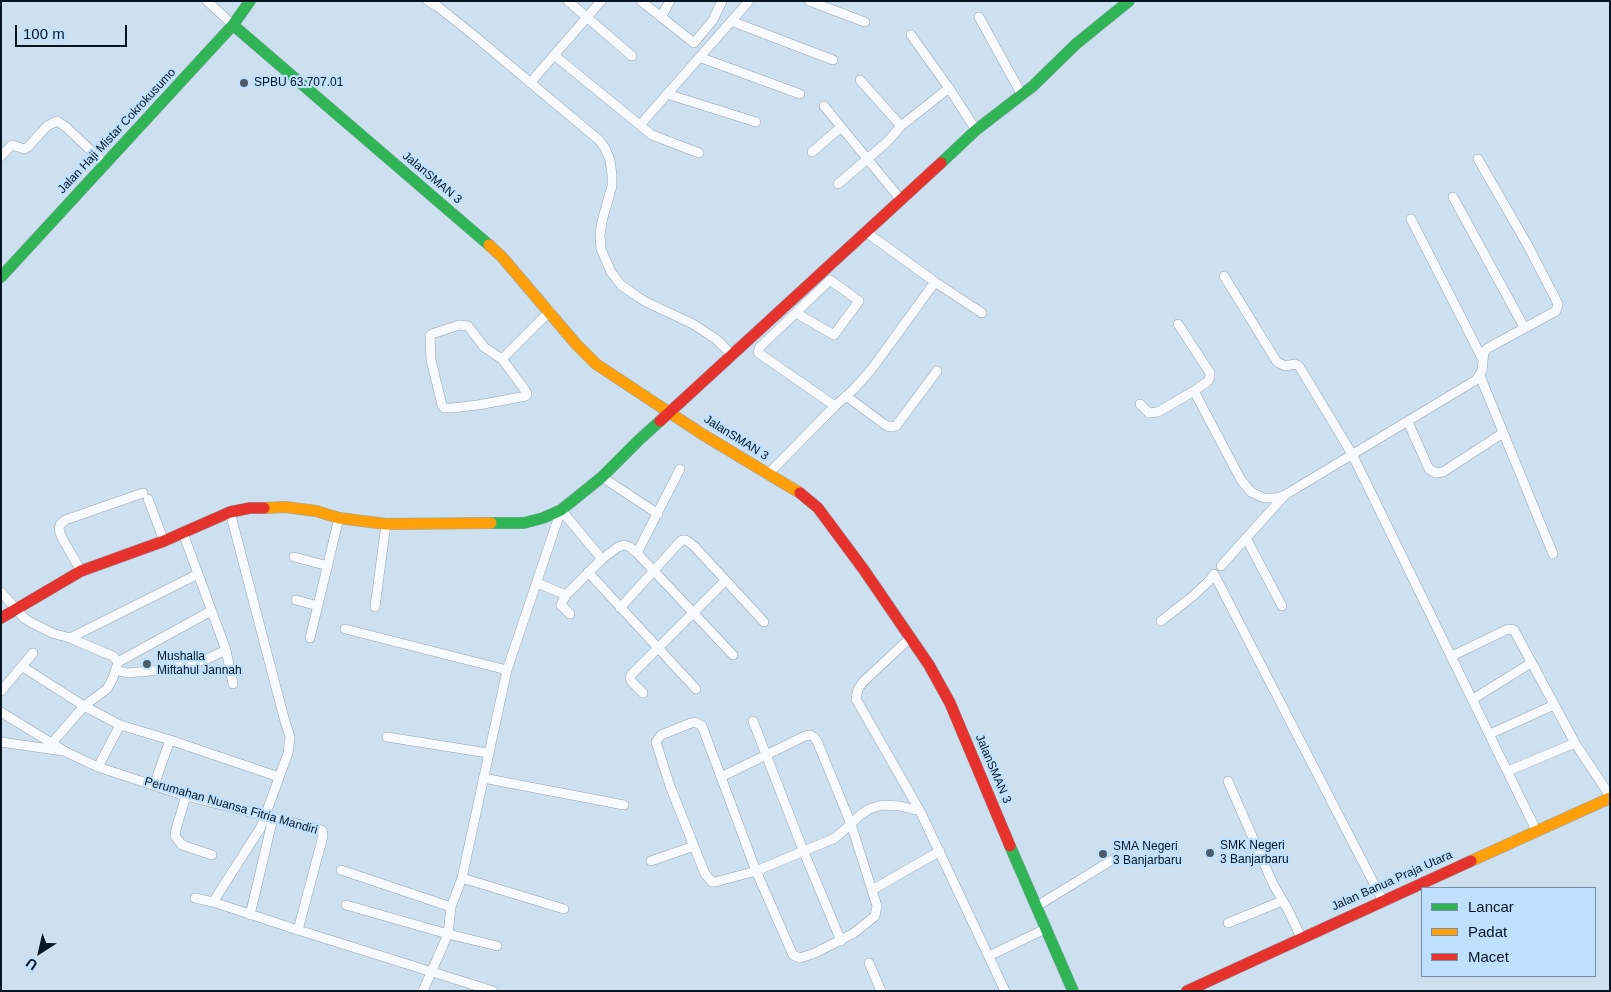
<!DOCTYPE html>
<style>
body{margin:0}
#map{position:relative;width:1611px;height:992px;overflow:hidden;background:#cde0f0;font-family:Arial,sans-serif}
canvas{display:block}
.frame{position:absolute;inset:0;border:2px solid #061522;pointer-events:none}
.legend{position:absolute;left:1421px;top:887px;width:175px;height:90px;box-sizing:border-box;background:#bfe1fe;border:1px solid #758fa6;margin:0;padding:6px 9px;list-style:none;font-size:15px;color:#061522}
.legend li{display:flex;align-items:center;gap:10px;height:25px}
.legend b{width:25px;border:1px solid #758fa6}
.north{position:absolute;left:15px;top:927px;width:50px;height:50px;-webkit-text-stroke:4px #bfe1fe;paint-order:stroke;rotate:215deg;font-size:14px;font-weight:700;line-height:20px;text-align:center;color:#061522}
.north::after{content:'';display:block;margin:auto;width:18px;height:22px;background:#061522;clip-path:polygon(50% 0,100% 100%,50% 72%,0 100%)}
.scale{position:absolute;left:15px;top:25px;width:112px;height:22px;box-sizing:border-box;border:2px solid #061522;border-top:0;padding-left:6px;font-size:15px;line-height:18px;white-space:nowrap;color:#061522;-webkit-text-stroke:4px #bfe1fe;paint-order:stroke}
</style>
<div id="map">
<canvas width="1611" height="992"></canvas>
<div class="frame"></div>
<ul class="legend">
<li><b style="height:6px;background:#30b455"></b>Lancar</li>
<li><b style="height:6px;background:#ff9f0a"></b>Padat</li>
<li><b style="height:6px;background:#e5322d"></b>Macet</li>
</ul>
<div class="north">U</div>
<div class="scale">100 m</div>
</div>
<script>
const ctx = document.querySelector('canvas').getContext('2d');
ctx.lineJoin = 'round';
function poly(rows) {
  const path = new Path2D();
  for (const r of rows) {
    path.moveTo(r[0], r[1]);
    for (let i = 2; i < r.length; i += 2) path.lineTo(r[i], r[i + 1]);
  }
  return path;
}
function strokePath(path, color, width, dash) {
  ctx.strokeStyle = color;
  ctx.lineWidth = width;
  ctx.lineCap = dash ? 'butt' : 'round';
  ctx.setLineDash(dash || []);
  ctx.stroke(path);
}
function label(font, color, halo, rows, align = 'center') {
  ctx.font = font + ' Arial,sans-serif';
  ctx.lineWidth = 4.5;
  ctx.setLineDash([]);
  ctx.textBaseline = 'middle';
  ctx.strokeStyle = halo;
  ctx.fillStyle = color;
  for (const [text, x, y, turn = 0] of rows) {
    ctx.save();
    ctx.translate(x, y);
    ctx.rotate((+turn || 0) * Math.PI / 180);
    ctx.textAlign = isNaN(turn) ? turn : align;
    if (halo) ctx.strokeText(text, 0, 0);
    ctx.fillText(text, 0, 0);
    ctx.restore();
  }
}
const street = poly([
 [207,1,233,25],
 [428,1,437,6,477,38,599,140,605,148,610,160,612,175,612,186,602,221,600,235,601,249,611,272,621,285,638,297,646,302,693,324,716,339,732,355],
 [568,1,632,56],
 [641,1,694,43,713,20,722,1],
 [809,1,865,22],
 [661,17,670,1],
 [979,17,1022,95],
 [731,21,833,60],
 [911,35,949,88,976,130],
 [554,55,652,135,699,153],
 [699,57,800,94],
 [860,80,901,126],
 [530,83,601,1],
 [667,94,756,122],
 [824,106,901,200],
 [640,125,749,1],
 [812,152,841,127],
 [1,156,12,145,24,149,28,147,47,126,57,121,66,127,105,164],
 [838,184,887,142,901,126,949,88],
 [1453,197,1524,327],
 [1411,219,1482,358],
 [866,232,935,282,982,313],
 [1224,276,1277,362,1285,366,1295,364,1299,366,1352,454,1537,832],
 [796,313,834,335,859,301,830,280,760,347,758,352,760,354,835,406],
 [1178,324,1210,373,1210,377,1208,381,1194,391,1241,480,1251,492,1264,498,1276,498,1285,495,1476,380,1482,371,1484,352,1488,348,1556,311,1558,304,1552,292,1527,244,1478,159],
 [459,325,468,326,484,347,502,359,525,390,527,394,526,396,478,405,452,408,444,408,442,405,431,360,430,336,432,334,459,325],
 [502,359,550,311],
 [1480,376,1553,554],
 [846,396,884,424,890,427,896,426,937,371],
 [1140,404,1149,413,1158,412,1194,391],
 [1408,422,1429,469,1436,473,1443,472,1503,433],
 [768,474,835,406,853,390,871,370,935,282],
 [602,477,658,514],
 [148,499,164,541],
 [561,510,602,559],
 [183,533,226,650,233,684],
 [1246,538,1282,606],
 [637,553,680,469],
 [294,557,328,566],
 [1221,566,1284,496],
 [81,571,61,536,59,529,60,525,65,520,143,493],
 [588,572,696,689],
 [537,583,566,595],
 [1,592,24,618,32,623,52,633,70,638,105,653,113,656,118,662],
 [296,600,318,606],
 [375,607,386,524],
 [620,608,677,545,682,540,686,540,694,546,764,622],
 [570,614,561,605,566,595,602,559,618,547,624,545,630,547,637,553,733,655],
 [1161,621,1193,596,1208,582,1214,574,1383,901],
 [345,629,507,670],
 [70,638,198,574],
 [310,638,339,518],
 [910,638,863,682,858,689,856,699,920,811],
 [1452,656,1508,629,1514,630,1575,743,1610,796],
 [23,667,84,706,120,725,170,740,279,777],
 [116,670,127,673,163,670,205,660,226,650],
 [1,691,33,653],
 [643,693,632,682,630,678,632,674,725,581],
 [1473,699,1531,663],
 [1,712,66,752,98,767,186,796,322,830,323,836,298,930],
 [753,721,803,850,841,941],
 [1490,734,1554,705],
 [387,737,488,753],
 [1,742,63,751],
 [52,743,84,706,107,689,113,678,118,662,211,611],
 [98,767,120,725],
 [1508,771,1575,743],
 [721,777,805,736,810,735,814,737,817,741,851,824,877,906,875,916,854,933,815,953,800,958,793,955,756,871,702,726,695,722,691,723,661,735,656,742,670,786,705,874,712,882,715,882,756,871,835,838,851,824,859,816,869,809,882,805,900,806,920,811,1005,991],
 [483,778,624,805],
 [1228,781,1273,884,1287,908,1301,937],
 [154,785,170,740],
 [186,796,176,829,175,836,182,845,212,855],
 [651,861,694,846],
 [341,870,451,907],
 [462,878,564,909],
 [872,890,940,851],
 [195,898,213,902,298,930,493,991],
 [213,902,261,827,288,753,290,737,284,718,230,512],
 [346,905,448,934,497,946],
 [1037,906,1117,857],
 [250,915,273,818],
 [1228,923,1282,901],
 [989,956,1045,929],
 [869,963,881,991],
 [423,991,448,934,451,907,462,878,507,670,561,510]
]);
const fast = poly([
 [233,25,489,245],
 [941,163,976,130,1033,86,1076,44,1129,1],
 [1,277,233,25,250,1],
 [491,523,524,523,543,518,561,510,602,477,639,440,660,421],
 [1010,846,1073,991]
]);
const slow = poly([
 [489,245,502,257,576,344,596,364,702,434,800,493],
 [264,508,285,507,316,511,339,518,386,524,491,523],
 [1471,861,1610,798]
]);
const jam = poly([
 [660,421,941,163],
 [800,493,818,508,864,570,929,665,950,703,1010,846],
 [1,618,81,571,164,541,230,512,250,508,264,508],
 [1187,991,1471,861]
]);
strokePath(street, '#95a5b3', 10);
strokePath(fast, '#95a5b3', 12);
strokePath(slow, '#95a5b3', 12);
strokePath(jam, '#95a5b3', 12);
strokePath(street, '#f8fafd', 9);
strokePath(fast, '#30b455', 11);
strokePath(slow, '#ff9f0a', 11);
strokePath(jam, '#e5322d', 11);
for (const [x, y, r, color] of [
 [244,83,5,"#4c5c6a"],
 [147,664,5,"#4c5c6a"],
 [1210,853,5,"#4c5c6a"],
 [1103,854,5,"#4c5c6a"]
]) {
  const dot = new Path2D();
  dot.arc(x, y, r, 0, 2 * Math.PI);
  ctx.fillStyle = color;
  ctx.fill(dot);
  strokePath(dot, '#bfe1fe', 2);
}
label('12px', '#061522', '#bfe1fe', [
 ["SPBU 63.707.01",254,83],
 ["Mushalla",157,657],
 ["Miftahul Jannah",157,671],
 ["SMK Negeri",1220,846],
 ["3 Banjarbaru",1220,860],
 ["SMA Negeri",1113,847],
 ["3 Banjarbaru",1113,861]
], 'left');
label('12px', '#061522', '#bfe1fe', [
 ["Jalan Haji Mistar Cokrokusumo",117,131,-47],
 ["JalanSMAN 3",432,178,40],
 ["JalanSMAN 3",736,438,32],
 ["JalanSMAN 3",993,769,67],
 ["Perumahan Nuansa Fitria Mandiri",231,806,16],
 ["Jalan Banua Praja Utara",1392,881,-24]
]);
</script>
